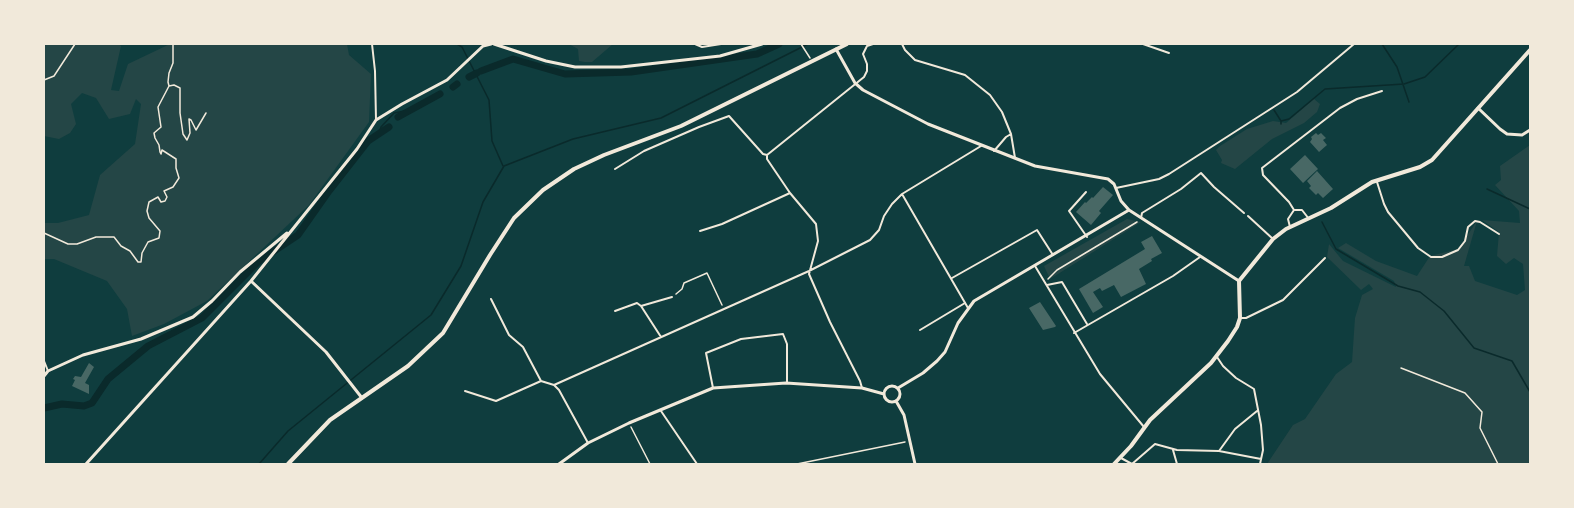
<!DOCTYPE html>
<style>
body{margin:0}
#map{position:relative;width:1574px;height:508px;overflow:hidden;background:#0f3d3e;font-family:Arial,sans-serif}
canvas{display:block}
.frame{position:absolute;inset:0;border:45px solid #f1e9da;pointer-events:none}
</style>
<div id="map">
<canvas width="1574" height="508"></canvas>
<div class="frame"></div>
</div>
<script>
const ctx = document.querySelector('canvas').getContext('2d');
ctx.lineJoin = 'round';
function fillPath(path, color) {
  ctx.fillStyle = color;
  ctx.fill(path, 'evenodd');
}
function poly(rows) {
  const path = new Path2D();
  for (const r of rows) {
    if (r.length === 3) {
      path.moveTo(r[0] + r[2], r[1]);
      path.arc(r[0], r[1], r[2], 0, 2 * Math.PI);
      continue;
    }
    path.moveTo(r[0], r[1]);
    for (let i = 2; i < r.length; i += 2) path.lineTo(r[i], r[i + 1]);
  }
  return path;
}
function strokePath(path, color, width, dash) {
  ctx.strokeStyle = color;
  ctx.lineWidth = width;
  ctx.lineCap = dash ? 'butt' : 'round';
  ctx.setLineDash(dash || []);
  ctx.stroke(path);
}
fillPath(poly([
 [44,44,118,44,121,46,111,90,119,91,128,64,170,44,347,44,349,55,371,74,369,122,309,205,207,301,164,324,132,336,127,309,107,281,54,259,44,259,44,223,58,223,89,215,100,175,135,144,141,104,136,99,130,114,109,119,96,98,82,93,71,104,76,124,70,133,59,139,44,136],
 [569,44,613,44,592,62,585,62,579,61,578,49],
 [1314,99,1320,104,1317,112,1304,123,1272,139,1235,169,1221,163,1222,160,1216,150,1220,146,1247,129,1273,121,1286,123],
 [1530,145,1530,464,1267,464,1293,425,1305,419,1336,374,1352,362,1355,318,1362,295,1373,289,1369,284,1361,290,1327,257,1329,244,1343,261,1396,287,1394,281,1338,248,1346,243,1376,261,1417,276,1430,256,1458,249,1477,221,1464,266,1469,266,1475,281,1517,295,1525,290,1523,264,1514,258,1506,264,1497,256,1499,232,1482,220,1520,223,1519,211,1495,185,1501,180,1500,166],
 [1127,219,1141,222,1050,279,1044,266]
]), '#244646');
strokePath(poly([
 [457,44,462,47,489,100,492,141,503,166],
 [1382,44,1397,67,1409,102],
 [1274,110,1281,121,1281,124],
 [1281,121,1289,119,1325,89,1404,84,1425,77,1459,44],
 [379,134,381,127,394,113,411,110],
 [1487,189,1530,209],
 [1322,222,1336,249,1398,286,1420,292,1444,311,1474,348,1512,361,1530,392],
 [259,464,288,431,431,315,461,266,483,202,504,166,573,139,661,118,808,44]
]), '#0a2a2b', 1.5);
strokePath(poly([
 [481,71,513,59,565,74,631,72,757,54,779,44],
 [469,77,477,73],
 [453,87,457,84],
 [398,117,440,94],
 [44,408,62,404,84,406,92,403,108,379,148,346,202,318,259,261,298,235,329,191,368,141,389,127]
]), '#0a2a2b', 7);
fillPath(poly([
 [1316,133,1318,135,1321,133,1326,138,1323,140,1327,145,1319,152,1310,142,1312,139,1311,137],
 [1305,155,1318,169,1303,183,1290,169],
 [1317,171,1333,189,1323,198,1318,193,1316,195,1309,188,1311,186,1307,181],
 [1103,187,1113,195,1099,211,1101,213,1091,225,1076,212,1085,202,1086,203,1092,197,1093,198],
 [1152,236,1162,253,1151,259,1152,261,1139,269,1146,284,1121,297,1114,285,1102,291,1100,288,1093,292,1103,307,1093,313,1079,289,1145,249,1141,242],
 [1040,302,1056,326,1055,327,1043,330,1029,308],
 [89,363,94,367,85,383,89,385,89,394,72,386,75,380,73,379,75,376,81,377]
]), '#486865');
strokePath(poly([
 [173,44,173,63,169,73,168,82,169,86,174,85,180,88,180,113,183,134,187,140,190,133,189,119,191,120,196,130,206,113],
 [801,44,810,58],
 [44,80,54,76,75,44],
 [44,233,68,244,77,244,96,237,114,237,121,246,130,251,138,262,141,262,142,253,148,242,159,238,160,231,149,218,147,211,149,202,158,197,161,202,165,201,167,197,164,191,173,187,179,178,176,168,176,159,162,150,161,154,160,152,159,145,155,138,154,133,161,127,158,107,169,86],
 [1048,279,1057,270,1137,222],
 [676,294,682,289,684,283,707,273,722,305],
 [1401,368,1465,393,1482,412,1480,428,1498,464],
 [631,427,650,464],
 [797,464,905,442]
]), '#f1e9da', 1.5);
strokePath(poly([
 [920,330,965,303]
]), '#f1e9da', 2);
strokePath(poly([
 [372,44,375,71,376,120],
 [695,44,702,47,721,44],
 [902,44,905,50,915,60,965,75,990,95,1002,112,1011,134,1015,158],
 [1143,44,1169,53],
 [994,151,1006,137,1011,134],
 [767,155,864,77,867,71,867,64,863,54,867,46,873,44],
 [615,169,644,151,699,127,729,116,763,154,767,155,767,159,790,193,816,224,818,241,809,274,830,322,860,381,862,388],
 [1377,182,1384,204,1388,212,1418,248,1431,257,1442,257,1458,250,1465,241,1468,227,1475,221,1480,222,1499,234],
 [1116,188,1159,179,1169,174,1297,92,1354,44],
 [1086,192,1069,211,1087,237],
 [1294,210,1289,202,1263,175,1262,168,1340,108,1357,99,1382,91],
 [1248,216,1273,239],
 [1141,218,1142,213,1181,189,1201,173,1214,187,1244,213],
 [1290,227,1288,219,1294,210,1302,210,1309,219],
 [700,231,722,224,790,193],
 [1035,266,1100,374,1144,427],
 [952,278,1037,230,1053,255],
 [1047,285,1062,282,1087,324],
 [491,299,509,335,523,347,541,381],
 [968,308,902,194,981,146],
 [615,311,637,303,641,306],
 [1240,318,1246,318,1283,300,1325,258],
 [1074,333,1173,276,1200,257],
 [661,337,641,306,672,297],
 [1217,357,1223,366,1236,378,1254,389,1261,425,1263,450,1260,464],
 [44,361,48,371],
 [554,385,809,271,870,240,879,230,884,216,892,204,902,194],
 [713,388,706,353,741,339,783,334,787,344,787,382],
 [465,391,496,401,541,381,554,385,559,390,588,443],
 [661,411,697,464],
 [1173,450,1177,464],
 [1219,451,1235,429,1257,411],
 [1121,458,1132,464,1155,444,1177,450,1219,451,1261,459]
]), '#f1e9da', 2);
strokePath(poly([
 [494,44,546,61,575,67,621,67,720,56,762,44],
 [836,49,855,83,863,90,928,124,1035,166,1108,179,1114,184,1121,201,1129,210,1239,281],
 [1478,108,1500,129,1507,134,1522,135,1530,130],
 [251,281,326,352,362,398],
 [44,376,48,371,83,355,141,339,193,317,212,301,240,272,287,233],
 [892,394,8],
 [898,388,923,373,937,361,945,352,958,323,974,301,1129,210],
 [896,401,904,415,915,464],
 [86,464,251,281,357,149,376,120,402,104,447,80,483,46,491,44],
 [559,464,588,443,629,423,713,388,786,383,862,388,884,394]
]), '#f1e9da', 3);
strokePath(poly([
 [1114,464,1131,446,1150,420,1211,363,1228,341,1237,327,1240,318,1239,281,1273,239,1286,229,1331,208,1372,182,1420,167,1432,160,1530,50]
]), '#f1e9da', 4);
strokePath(poly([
 [288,464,330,420,408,366,443,333,490,255,514,218,543,190,574,169,604,155,681,126,847,44]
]), '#f1e9da', 4);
</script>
